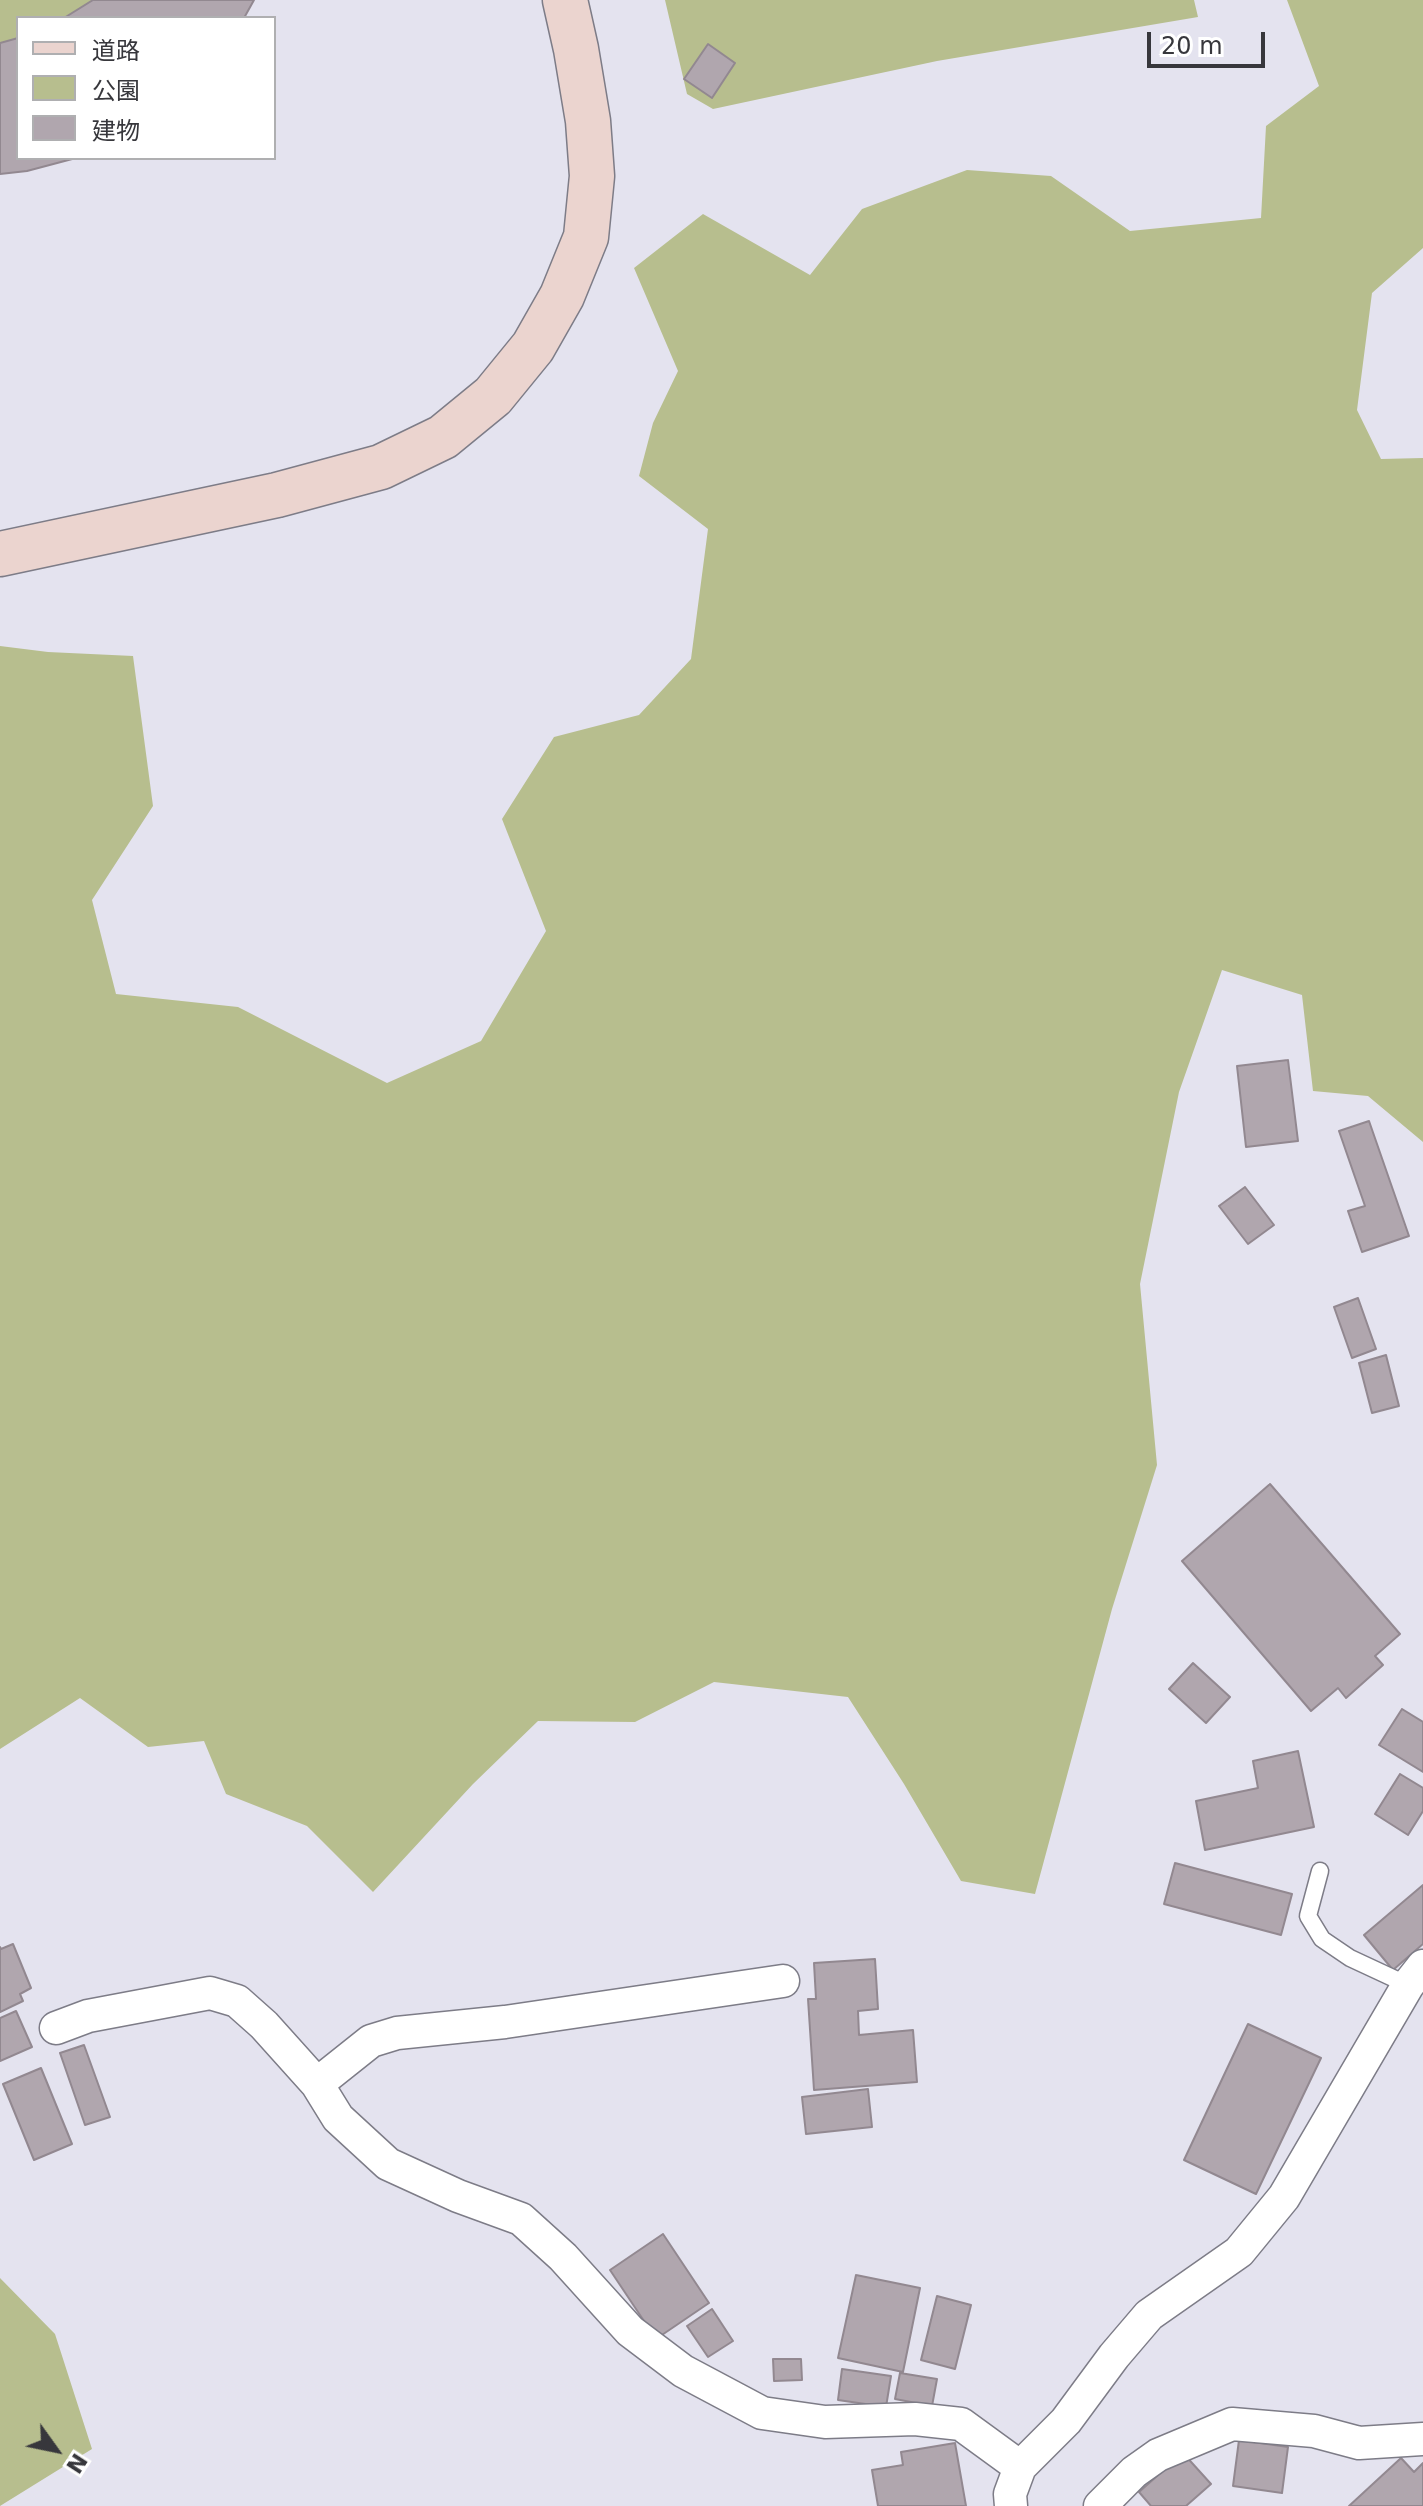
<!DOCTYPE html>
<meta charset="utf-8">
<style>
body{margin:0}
#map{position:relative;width:1423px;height:2506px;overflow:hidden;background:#e4e3ef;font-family:"DejaVu Sans","Noto Sans JP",sans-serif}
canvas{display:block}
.legend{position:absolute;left:16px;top:16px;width:260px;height:144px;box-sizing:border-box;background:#fff;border:2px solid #afafb1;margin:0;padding:10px 14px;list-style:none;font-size:24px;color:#37373c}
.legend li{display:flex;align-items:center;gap:16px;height:40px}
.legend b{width:40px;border:2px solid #afafb1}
.north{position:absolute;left:16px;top:2410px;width:80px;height:80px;-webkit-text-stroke:6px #fff;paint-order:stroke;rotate:123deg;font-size:22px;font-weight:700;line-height:32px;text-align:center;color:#37373c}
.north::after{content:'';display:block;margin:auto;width:28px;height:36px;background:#37373c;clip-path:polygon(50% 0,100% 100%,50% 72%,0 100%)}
.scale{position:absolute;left:1147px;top:32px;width:118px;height:36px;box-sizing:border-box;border:4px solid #37373c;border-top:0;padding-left:10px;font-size:24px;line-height:28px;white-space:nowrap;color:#37373c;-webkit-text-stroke:6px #fff;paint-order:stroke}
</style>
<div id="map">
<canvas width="1423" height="2506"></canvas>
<ul class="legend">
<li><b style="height:10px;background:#ebd4cf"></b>道路</li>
<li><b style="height:22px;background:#b7be8e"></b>公園</li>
<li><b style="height:22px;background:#b0a6ae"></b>建物</li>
</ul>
<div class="north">N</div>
<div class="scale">20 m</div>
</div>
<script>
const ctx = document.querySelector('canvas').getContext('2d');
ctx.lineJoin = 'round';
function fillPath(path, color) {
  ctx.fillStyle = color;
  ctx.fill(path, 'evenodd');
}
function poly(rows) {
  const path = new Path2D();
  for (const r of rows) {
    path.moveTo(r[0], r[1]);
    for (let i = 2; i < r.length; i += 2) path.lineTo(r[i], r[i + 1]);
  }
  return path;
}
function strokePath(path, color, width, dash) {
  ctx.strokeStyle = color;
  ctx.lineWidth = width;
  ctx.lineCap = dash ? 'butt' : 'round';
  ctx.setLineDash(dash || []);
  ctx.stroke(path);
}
fillPath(poly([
 [0,0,93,0,64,18,18,18,18,38,0,43],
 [665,0,1194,0,1198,17,937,61,713,109,687,94],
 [1287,0,1423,0,1423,248,1372,293,1357,410,1381,459,1423,458,1423,1142,1368,1096,1313,1091,1302,995,1222,970,1179,1092,1140,1284,1157,1465,1112,1609,1035,1894,961,1881,904,1784,848,1697,714,1682,635,1722,538,1721,473,1784,373,1892,307,1826,226,1794,204,1741,148,1747,80,1698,0,1749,0,646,48,652,133,656,153,806,92,900,116,994,238,1007,387,1083,481,1041,546,931,502,819,554,737,639,715,691,659,708,529,639,476,653,423,678,371,634,268,703,214,810,275,862,209,967,170,1051,176,1130,231,1261,218,1266,126,1319,86],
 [0,2278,55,2334,92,2449,0,2506]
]), '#b7be8e');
const building = poly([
 [93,0,254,0,244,18,64,18,93,0],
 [18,38,18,158,76,158,27,171,0,174,0,43,18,38],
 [708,44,735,63,712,98,684,79,708,44],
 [1288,1060,1298,1141,1246,1147,1237,1066,1288,1060],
 [1369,1121,1409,1236,1362,1252,1348,1211,1365,1206,1339,1131,1369,1121],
 [1245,1187,1274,1225,1248,1244,1219,1206,1245,1187],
 [1358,1298,1376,1349,1352,1358,1334,1307,1358,1298],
 [1386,1355,1399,1406,1372,1413,1359,1363,1386,1355],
 [1270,1484,1400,1634,1375,1656,1383,1665,1346,1698,1338,1688,1311,1711,1182,1561,1270,1484],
 [1193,1663,1230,1697,1206,1723,1169,1689,1193,1663],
 [1402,1709,1423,1722,1423,1772,1379,1745,1402,1709],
 [1298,1751,1314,1827,1205,1850,1196,1801,1258,1788,1253,1761,1298,1751],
 [1400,1774,1423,1788,1423,1811,1408,1835,1375,1814,1400,1774],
 [1175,1863,1292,1894,1281,1935,1164,1904,1175,1863],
 [1423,1885,1423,1944,1393,1970,1364,1935,1423,1885],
 [13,1944,31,1988,20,1994,23,2001,0,2012,0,1947,1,1949,13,1944],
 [875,1959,878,2009,858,2011,859,2035,913,2030,917,2082,814,2090,808,1999,816,1999,814,1963,875,1959],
 [16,2011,32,2047,0,2061,0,2018,16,2011],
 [1248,2024,1321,2058,1256,2194,1184,2160,1248,2024],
 [84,2045,110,2117,85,2125,60,2053,84,2045],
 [41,2068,72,2144,34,2160,3,2084,41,2068],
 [868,2089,872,2127,806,2134,802,2097,868,2089],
 [663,2234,709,2303,656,2339,610,2270,663,2234],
 [856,2275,920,2288,903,2372,838,2358,856,2275],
 [937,2296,971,2305,955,2369,921,2360,937,2296],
 [712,2309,733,2341,708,2357,687,2326,712,2309],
 [773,2359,801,2359,802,2380,774,2381,773,2359],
 [842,2369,891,2376,886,2407,838,2400,842,2369],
 [900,2373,937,2379,932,2406,895,2399,900,2373],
 [1239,2440,1288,2447,1282,2493,1233,2486,1239,2440],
 [955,2443,966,2506,878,2506,872,2470,903,2465,901,2452,955,2443],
 [1183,2453,1211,2484,1186,2506,1151,2506,1139,2492,1183,2453],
 [1401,2458,1414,2472,1423,2463,1423,2506,1349,2506,1401,2458]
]);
fillPath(building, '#b0a6ae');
strokePath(building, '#928890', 2);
const lane = poly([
 [1320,1871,1308,1916,1322,1939,1350,1958,1408,1985]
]);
const street = poly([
 [56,2028,88,2016,210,1993,237,2001,264,2025,317,2084,338,2118,388,2164,458,2196,521,2219,563,2257,630,2331,683,2371,762,2413,825,2422,915,2419,961,2424,1020,2467],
 [317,2084,371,2041,397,2033,505,2022,783,1981],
 [1011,2506,1010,2494,1020,2467,1066,2421,1114,2356,1149,2315,1239,2252,1284,2197,1408,1985,1423,1966],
 [1100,2506,1134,2472,1158,2455,1232,2424,1314,2431,1359,2443,1423,2439]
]);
const secondary = poly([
 [0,554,277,495,381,467,443,437,493,396,533,347,562,296,586,237,592,176,588,121,576,49,565,0]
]);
strokePath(lane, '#7d7c87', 19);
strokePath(street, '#7d7c87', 35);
strokePath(secondary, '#7d7c87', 47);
strokePath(lane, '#fff', 16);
strokePath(street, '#fff', 32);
strokePath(secondary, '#ebd4cf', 44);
</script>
